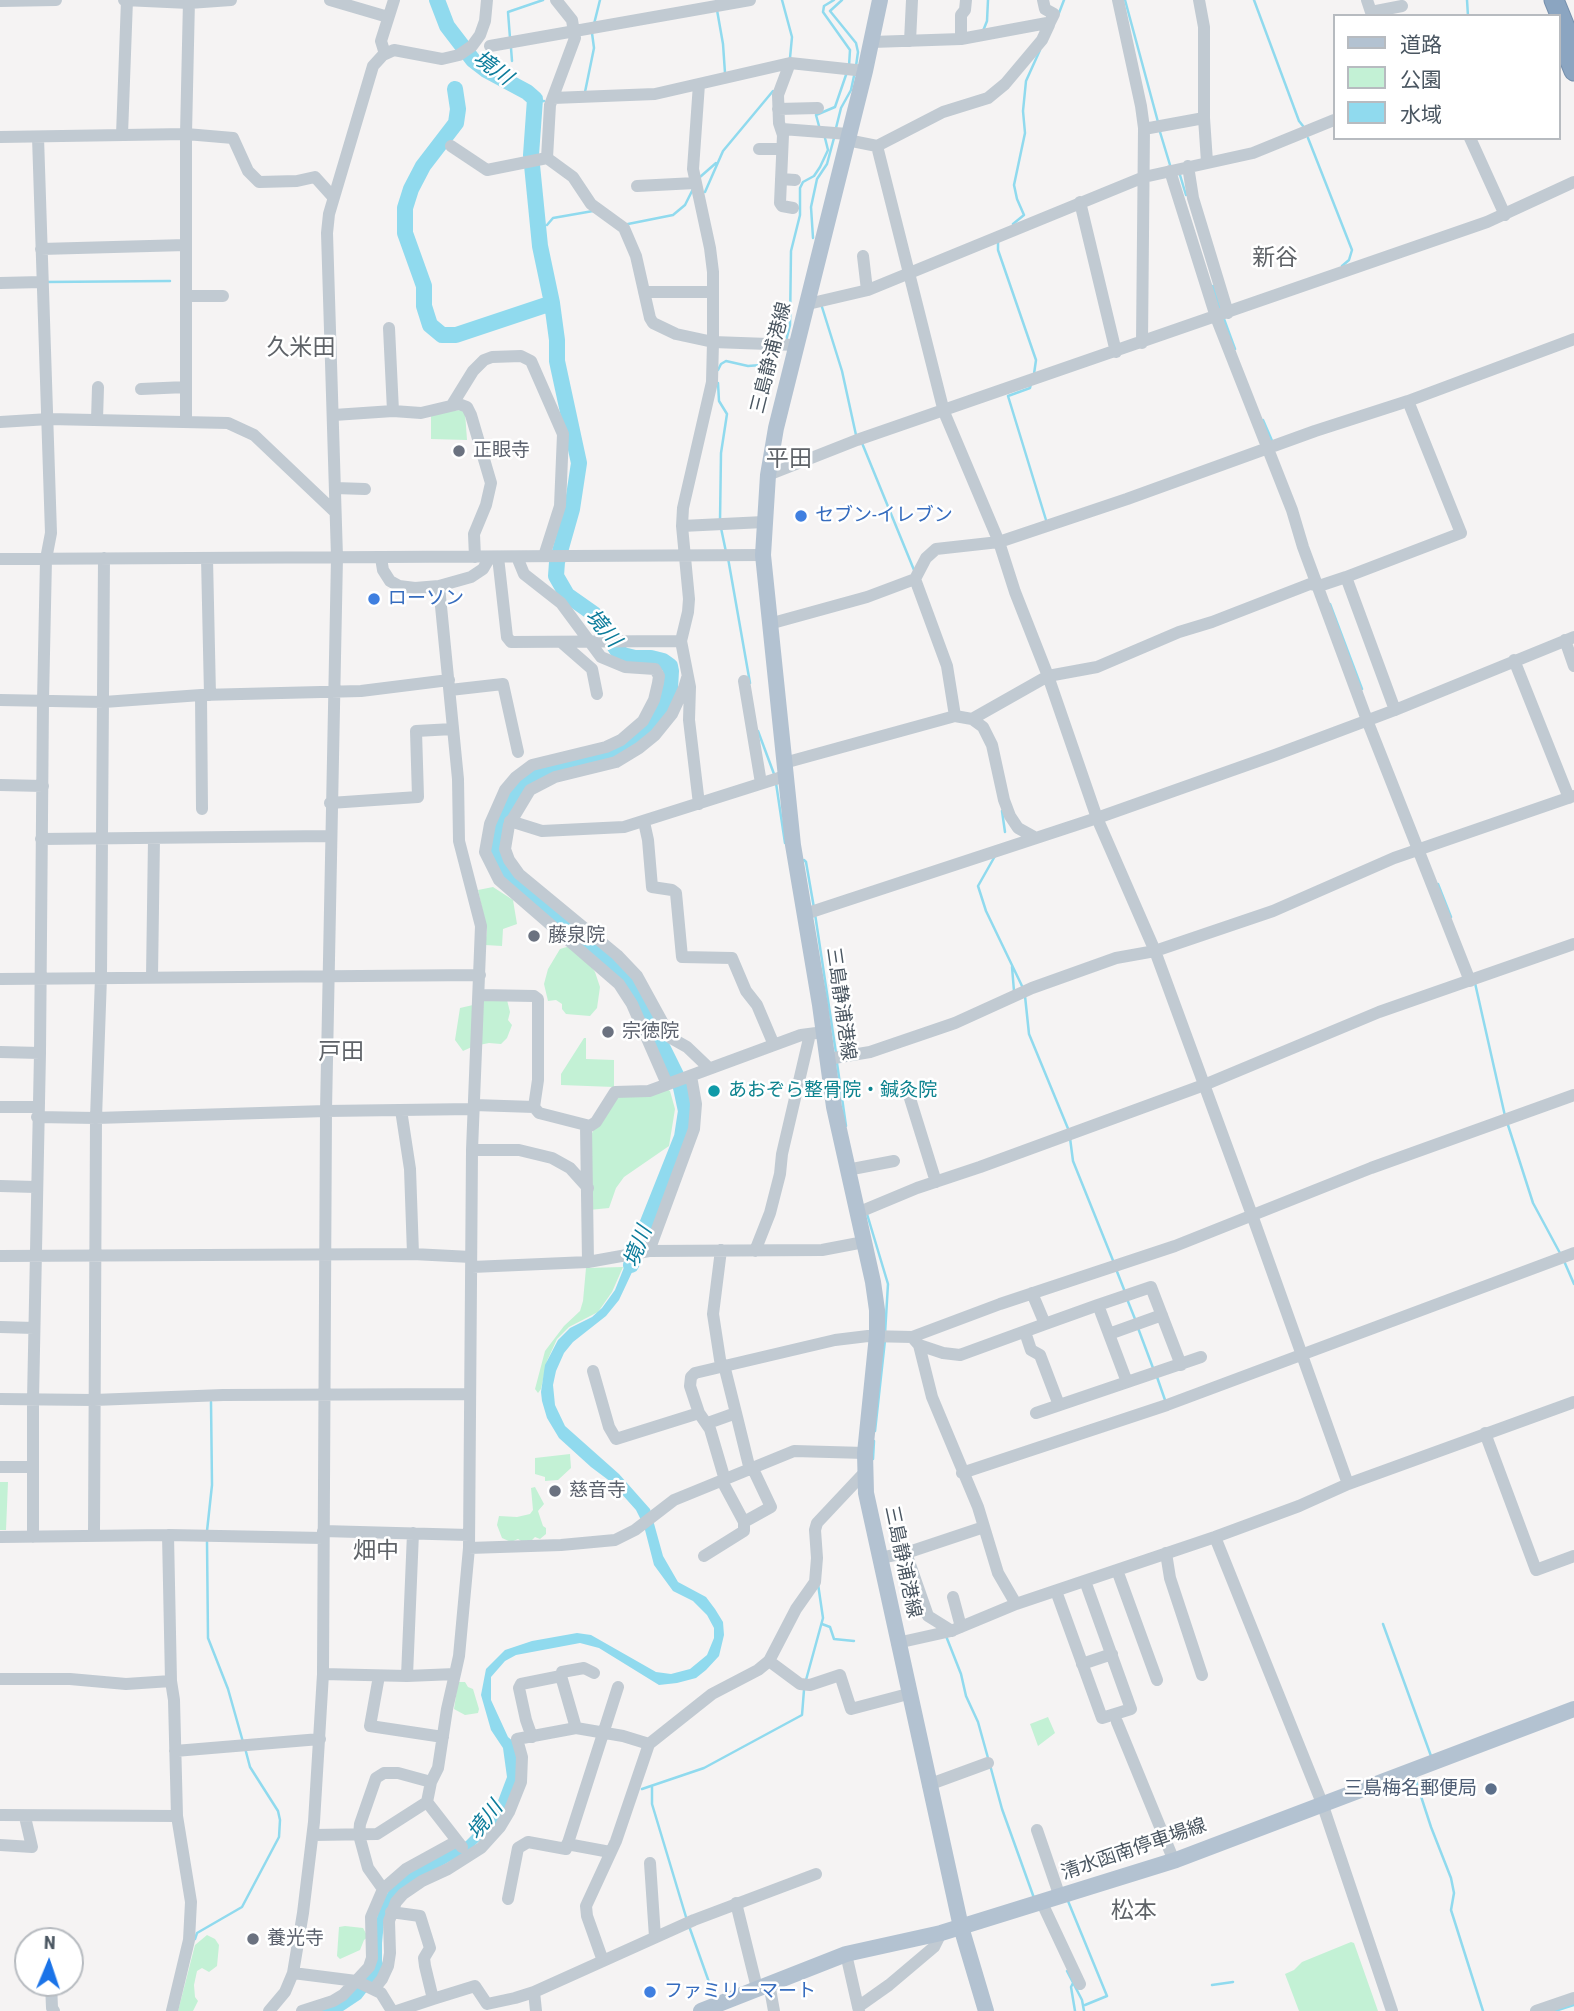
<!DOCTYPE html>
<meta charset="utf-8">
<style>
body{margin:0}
#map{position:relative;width:1574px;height:2011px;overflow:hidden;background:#f5f3f3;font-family:"Roboto Condensed","Noto Sans JP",sans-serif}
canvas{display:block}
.legend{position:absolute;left:1333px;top:14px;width:228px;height:126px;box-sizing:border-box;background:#fff;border:2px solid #b7bbc0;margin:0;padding:9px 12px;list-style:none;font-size:21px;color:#4a5661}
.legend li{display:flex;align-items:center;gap:14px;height:35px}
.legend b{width:35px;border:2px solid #b7bbc0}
.north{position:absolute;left:14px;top:1927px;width:70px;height:70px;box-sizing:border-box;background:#fff;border:2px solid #b7bbc0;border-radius:50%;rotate:2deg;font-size:19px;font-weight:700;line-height:28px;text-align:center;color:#4a5661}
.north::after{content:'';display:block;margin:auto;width:24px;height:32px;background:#1a73e8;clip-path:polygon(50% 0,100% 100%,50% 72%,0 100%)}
</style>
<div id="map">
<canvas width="1574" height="2011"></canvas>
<ul class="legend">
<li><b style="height:9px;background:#b3c2d1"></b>道路</li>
<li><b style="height:19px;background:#c3f1d5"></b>公園</li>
<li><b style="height:19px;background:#90daee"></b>水域</li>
</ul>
<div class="north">N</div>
</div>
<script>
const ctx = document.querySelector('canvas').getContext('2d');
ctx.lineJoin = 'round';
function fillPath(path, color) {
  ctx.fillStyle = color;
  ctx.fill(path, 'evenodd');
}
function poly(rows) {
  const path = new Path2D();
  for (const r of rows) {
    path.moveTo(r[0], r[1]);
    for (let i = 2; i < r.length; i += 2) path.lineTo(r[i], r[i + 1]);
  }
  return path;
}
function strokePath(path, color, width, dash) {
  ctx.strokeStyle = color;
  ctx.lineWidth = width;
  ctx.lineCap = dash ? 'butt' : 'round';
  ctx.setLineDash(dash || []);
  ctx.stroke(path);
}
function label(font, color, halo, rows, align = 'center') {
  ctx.font = font + ' "Roboto Condensed","Noto Sans JP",sans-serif';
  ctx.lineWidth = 5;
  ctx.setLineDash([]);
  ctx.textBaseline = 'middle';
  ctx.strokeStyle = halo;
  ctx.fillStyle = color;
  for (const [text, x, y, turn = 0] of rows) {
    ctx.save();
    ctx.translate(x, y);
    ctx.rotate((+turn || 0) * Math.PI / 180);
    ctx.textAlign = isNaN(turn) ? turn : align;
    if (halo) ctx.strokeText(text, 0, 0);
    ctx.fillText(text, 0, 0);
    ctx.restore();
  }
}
fillPath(poly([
 [461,410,465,412,467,440,431,439,431,413],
 [493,887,513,900,517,924,503,929,502,946,485,945,487,931,478,890],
 [570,946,586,959,595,972,600,987,597,1008,590,1016,566,1014,562,1009,562,1004,556,1000,548,1001,544,984,548,969,560,949],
 [482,998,507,1000,510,1012,508,1020,512,1025,507,1038,501,1044,489,1043,474,1046,463,1051,455,1040,460,1008,473,1005],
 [584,1038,586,1038,586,1059,614,1060,614,1087,561,1085,561,1074],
 [667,1089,670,1091,675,1109,669,1146,624,1177,616,1188,609,1208,589,1210,591,1135,600,1118,613,1098],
 [623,1267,612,1292,598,1312,569,1327,557,1339,547,1361,541,1389,538,1393,535,1389,545,1351,564,1326,580,1311,583,1301,586,1268],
 [570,1454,571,1468,558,1480,545,1481,545,1477,535,1474,535,1458],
 [0,1482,8,1482,6,1530,0,1530],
 [535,1487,544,1504,538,1511,543,1526,546,1528,546,1534,540,1539,535,1537,532,1540,523,1542,518,1539,511,1542,502,1538,497,1525,499,1516,517,1517,530,1514,533,1510,531,1488],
 [458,1682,465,1682,468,1687,473,1689,479,1709,478,1713,465,1715,454,1709],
 [1048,1717,1055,1733,1038,1746,1030,1724],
 [345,1926,363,1928,368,1937,364,1940,360,1950,340,1959,337,1956,339,1927],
 [207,1935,215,1939,219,1945,217,1966,209,1972,202,1968,197,1971,194,1985,195,1997,198,2001,193,2011,178,2011,195,1945],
 [1351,1942,1354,1943,1378,2011,1299,2011,1285,1974,1294,1970,1302,1962]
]), '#c3f1d5');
fillPath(poly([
 [641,1253,619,1300,606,1316,573,1342,564,1353,556,1371,553,1385,555,1405,565,1426,619,1474,650,1509,663,1556,678,1582,706,1597,715,1609,723,1622,724,1635,719,1656,706,1670,696,1678,677,1683,659,1685,599,1648,580,1643,516,1655,505,1661,491,1677,491,1700,508,1737,515,1743,519,1767,515,1791,496,1825,470,1850,422,1877,384,1922,382,1943,382,1961,385,1968,361,1999,343,2011,313,2011,372,1970,378,1908,392,1886,401,1878,466,1841,493,1814,507,1777,503,1748,491,1730,481,1695,486,1669,505,1650,532,1641,577,1633,591,1635,656,1672,671,1674,690,1669,707,1655,714,1638,714,1628,707,1615,693,1601,673,1591,654,1565,644,1526,636,1510,611,1482,591,1467,559,1438,547,1418,542,1401,541,1392,545,1365,558,1340,570,1328,592,1317,602,1308,615,1290,629,1255]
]), '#90daee');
strokePath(poly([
 [782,0,792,37,790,58],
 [834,0,824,6,823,12,850,50,849,66],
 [842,0,830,11,856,43,858,52,856,66],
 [1125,0,1158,122],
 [1254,0,1299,121,1303,126],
 [1467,0,1468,16],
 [717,10,723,44,725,73],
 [1059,13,1064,0],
 [594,24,600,0],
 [983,31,987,21,988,0],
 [510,38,508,12,543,0],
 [511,48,512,61],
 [501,79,506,71],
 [585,92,594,48,592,33],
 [535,102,544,101],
 [819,126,816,115,835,107,847,72],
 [836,128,841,108,851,90,854,76],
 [1160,132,1170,165],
 [1308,138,1352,250,1349,260,1342,266],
 [1180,175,1186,195],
 [700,177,716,163],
 [705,192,723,151,773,91],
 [628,224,673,215,685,205,693,189],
 [1013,224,1024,215,1017,199,1014,185,1025,133,1023,111,1026,81,1040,50],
 [547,225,553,218,593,211],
 [813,238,811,207,817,179,827,164,834,138],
 [998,241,998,250,1036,360,1034,374],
 [45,282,170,281],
 [1213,286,1220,309],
 [822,307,842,371,856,435],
 [1224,319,1235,349],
 [786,341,790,325,791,251,800,215,800,188,803,182,814,176,820,167,828,150,825,138],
 [718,370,721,364,726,361,748,366,761,365,781,350],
 [718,383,719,401,727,414,721,453,720,521],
 [1031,384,1030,388,1008,396,1046,520],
 [1263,420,1273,443],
 [862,443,914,570],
 [721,528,726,552],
 [728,558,750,683],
 [1330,604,1362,689],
 [758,731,774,774],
 [776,783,785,843],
 [1002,811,1005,832],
 [995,856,978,886,986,911,1022,986],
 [804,860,806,862,814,908],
 [1438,884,1451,917],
 [815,914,836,1053],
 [1012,967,1014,991],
 [1475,983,1505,1116],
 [1025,996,1029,1034,1069,1131],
 [837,1063,846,1126],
 [1507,1122,1533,1203,1561,1255],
 [1070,1138,1073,1161,1114,1263],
 [867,1214,888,1284,885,1334],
 [1564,1261,1574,1284],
 [1116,1269,1125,1292],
 [1127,1299,1135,1319],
 [1138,1328,1153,1368],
 [1157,1377,1165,1400],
 [875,1431,885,1340],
 [873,1459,874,1441],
 [207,1531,212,1485,211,1402],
 [207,1541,208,1638,228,1689,243,1742],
 [822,1624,830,1627,834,1639,854,1641],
 [1383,1624,1431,1756],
 [946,1636,961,1674,966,1696,978,1722,988,1758],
 [806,1680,823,1618,818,1584],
 [990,1765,1002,1809,1034,1898],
 [1415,1778,1431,1827,1451,1878,1454,1893,1451,1910,1483,2011],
 [652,1786,652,1804,686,1917],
 [642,1789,704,1768,802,1715,804,1690],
 [1068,1901,1107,1996,1085,2005],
 [689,1926,715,1999],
 [195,1939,197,1933,242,1907,279,1837,280,1820,278,1811,250,1767,245,1748],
 [1067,1971,1082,2000,1084,2011],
 [1073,1983,1071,1987,1075,2011],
 [1212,1985,1233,1982],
 [1555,2011,1574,2005]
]), '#90daee', 2.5);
strokePath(poly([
 [437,0,447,26,473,60,486,70,527,92,535,99,531,155,540,246,552,303,557,340,557,361,579,463,572,509,557,562,556,576,567,595,594,614,617,650,623,655,635,658,651,658,663,661,670,666,671,671,670,688,661,712,635,743,616,753,543,771,531,777,518,787,505,810,497,830,499,861,504,872,630,982,680,1083,686,1111,682,1137,631,1265],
 [455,89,458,109,456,123,423,166,411,189,405,208,405,233,424,286,424,306,430,325,442,335,456,335,552,303]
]), '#90daee', 16);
const highway = poly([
 [1554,0,1574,49],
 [1561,39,1574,71]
]);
strokePath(highway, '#7690ad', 21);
strokePath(poly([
 [124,0,189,3,231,0],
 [330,0,388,17],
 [556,0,572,20,575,38,550,105,547,158,573,177,591,204,624,228,636,256,650,318,653,323,676,334,713,342,796,345],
 [1043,0,1045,9,1054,14,1049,24],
 [1118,0,1141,106,1144,128,1142,343],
 [1367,0,1371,12,1402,6],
 [0,1,56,0],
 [961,39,961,15,965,10,966,0],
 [910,41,912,0],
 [872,42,961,39,1047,23,1049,25,1042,40,1005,84,988,98,943,112,877,146],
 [490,46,750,0],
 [385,54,381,41,394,0],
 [790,63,778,95,779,123,783,135,780,203,782,206,793,208],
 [699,84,693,169,710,248,713,272,713,342,712,382,683,508,682,526,689,599,688,612,681,641,690,687,689,720,699,804],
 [553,98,655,94,790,63,865,71],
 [778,109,818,108],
 [1204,118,1207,162],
 [782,129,848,134],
 [1144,129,1204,118,1204,27,1199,0],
 [122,135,127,0],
 [0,137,186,134,233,138,248,171,259,182,297,181,315,177,333,197],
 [1470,138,1505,215],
 [847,140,877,146,944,412,999,542,1015,592,1048,676,1097,818,1155,951,1252,1215,1348,1484],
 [451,146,487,170,547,158],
 [759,149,782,149],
 [1188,166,1193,198,1228,313],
 [1170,171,1216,317,1292,510,1303,547,1367,720,1470,981],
 [781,179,795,180],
 [637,186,695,183],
 [1080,202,1116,352],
 [41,249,186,245],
 [863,256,867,290],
 [0,283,42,282],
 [644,292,713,292],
 [186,296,223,296],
 [808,304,868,290,1144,177,1253,153,1334,120],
 [389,328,393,411],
 [141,389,186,387],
 [452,405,473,371,484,360,492,357,521,356,531,361,563,434,560,506,544,556],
 [334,415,393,411,421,413,459,404,467,407,471,415,491,483,486,505,474,534,475,557],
 [97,420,98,387],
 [186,421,186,134,189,0],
 [0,422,49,419,228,423,254,435,335,512],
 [768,475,857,440,1487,222,1574,182],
 [335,488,365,489],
 [682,526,764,522],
 [498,557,507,637,511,642,681,641],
 [517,557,524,574,561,603,601,657,625,667,655,669,659,676,658,683,654,700,643,721,621,740,606,747,532,765,516,777,505,790,490,824,485,852,499,880,619,984,632,1004,667,1084],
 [207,558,210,695],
 [381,558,383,570,390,581,399,586,415,588,439,586,471,577,483,569,490,557],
 [0,559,763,555],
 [1346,577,1395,710],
 [915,579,947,666,955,716],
 [769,624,867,597,915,579,926,558,936,549,999,542,1127,499,1315,431,1408,401,1574,339],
 [1565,640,1574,666],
 [561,642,592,669,597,694],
 [1514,660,1569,798],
 [687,678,684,688,672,714,655,735,639,748,616,762,555,777,530,790,509,825,505,849,509,860,519,874,617,955,637,976,671,1038,687,1047,709,1068],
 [744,681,761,783],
 [450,690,503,684,518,752],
 [201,695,202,809],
 [0,700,104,702,201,695,361,691,449,680],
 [972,719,1048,676,1097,667,1179,632,1212,622,1310,584,1319,586,1346,577,1461,533,1408,401],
 [784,763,955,716,972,719,983,727,992,745,1004,800,1010,816,1018,828,1036,838],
 [0,785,43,786],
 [330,803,418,797,416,731,453,729],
 [510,821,542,831,624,827,785,776],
 [644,822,648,840,652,887,672,890,676,893,682,957,732,958,746,991,757,1005,774,1045],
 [41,839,330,836],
 [805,914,1097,818,1275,755,1395,710,1574,637],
 [152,977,154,838],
 [0,979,480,975],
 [479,995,534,996,538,999,538,1080,534,1107],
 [0,1052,40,1053],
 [828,1059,870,1052,955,1023,1032,988,1116,958,1155,951,1273,911,1394,858,1574,796],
 [908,1092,936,1182],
 [474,1105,534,1107,539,1113,590,1126,596,1122,615,1092,649,1091,801,1035,824,1032],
 [0,1107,37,1107],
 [401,1110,410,1169,413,1254],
 [37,1117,96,1118,326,1111,473,1109],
 [586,1126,588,1262],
 [472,1150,519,1150,552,1158,570,1168,588,1188],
 [847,1170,894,1161],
 [0,1186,35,1187],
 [857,1213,917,1188,980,1167,1204,1085,1379,1012,1574,944],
 [649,1251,694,1129,696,1104,691,1076],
 [755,1251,770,1213,780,1174,782,1154,810,1034],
 [0,1256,413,1254,471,1257],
 [472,1267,588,1262,649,1251,822,1250,864,1242],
 [1032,1293,1045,1324,1098,1305,1127,1382],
 [1098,1305,1151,1287,1181,1365],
 [0,1327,34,1328],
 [1025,1332,1031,1350,1040,1355,1059,1405],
 [1109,1334,1162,1315],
 [912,1337,919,1345,932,1397,978,1507,998,1573,1016,1604],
 [919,1345,943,1353,960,1355,1045,1324],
 [721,1366,713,1314,721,1250],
 [593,1371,609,1427,616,1439,699,1413],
 [0,1399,94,1400,223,1395,470,1394],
 [736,1413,750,1470],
 [1036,1413,1201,1357],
 [708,1423,736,1413,724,1365],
 [1485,1433,1536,1570,1574,1556],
 [0,1467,32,1467],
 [962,1473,1167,1405,1574,1253],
 [725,1480,710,1429,699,1413,690,1386,691,1377,695,1373,835,1340,868,1336,912,1337,1000,1304,1175,1246,1371,1168,1574,1095],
 [744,1522,771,1507,753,1469],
 [323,1531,469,1535],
 [94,1535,96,1118,101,977,104,558],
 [168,1535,171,1681,174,1700,177,1816,191,1902,189,1940,172,2011],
 [0,1537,168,1535,323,1538],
 [33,1537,33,1400,40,1053,43,701,46,559,51,533,38,137],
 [1215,1537,1322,1803,1392,2011],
 [469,1548,561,1545,615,1540,635,1530,674,1500,794,1451,865,1453],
 [906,1553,928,1616,952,1631],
 [1166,1553,1170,1578,1202,1675],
 [704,1556,744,1531,744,1522,722,1481],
 [879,1558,906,1553,984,1527],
 [1117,1570,1157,1680],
 [1056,1591,1102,1718,1131,1709,1085,1581],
 [953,1597,961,1627],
 [897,1643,951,1631,1016,1604,1215,1537,1299,1506,1348,1484,1574,1402],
 [769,1661,800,1684,810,1685,840,1675,851,1709,908,1694],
 [1082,1664,1112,1654],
 [323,1674,407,1676,455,1674,459,1656,469,1548,472,1150,481,926,459,841,458,779,439,586],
 [455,1674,447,1709,438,1768,431,1782,427,1802,462,1847],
 [379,1676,370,1726,443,1737],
 [407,1676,413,1533],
 [561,1676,576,1728],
 [0,1679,70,1679,126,1684,171,1681],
 [1117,1722,1174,1861],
 [532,1737,526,1720,519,1688,521,1684,561,1676,562,1672,584,1668,594,1673],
 [175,1751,320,1739],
 [928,1785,988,1763],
 [0,1815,177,1816],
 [1037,1830,1060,1897],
 [313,1835,377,1834,427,1802],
 [567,1844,610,1852],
 [0,1845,32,1847,25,1817],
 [650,1863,655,1937],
 [383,1889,368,1868,359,1835,360,1824,376,1778,384,1773,398,1773,431,1782],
 [508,1899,518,1848,528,1842,566,1849,618,1687],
 [736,1903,757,1988],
 [1042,1903,1080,1984],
 [391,1912,420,1916,430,1948,424,1958,425,1966,433,1999,397,2011],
 [846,1954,859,2011],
 [603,1961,587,1916,586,1906,616,1841,649,1744,712,1694,758,1670,769,1661,796,1609,815,1582,817,1558,815,1530,817,1523,864,1473],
 [293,1973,356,1981,381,1993,392,2011],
 [51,1983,52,2008,54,2011],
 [769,1983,774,2011],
 [374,1989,382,1979,388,1966,390,1953,389,1921,396,1902,403,1894,422,1881,448,1869,481,1848,500,1827,509,1812,521,1782,522,1757,517,1739,576,1728,623,1736,649,1744],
 [534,1992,536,2011],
 [433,1999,475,1986,487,2004,515,1998,534,1992,694,1920,816,1874],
 [858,2007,889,1985,934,1947,941,1933],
 [269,2011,285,1992,293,1973,303,1913,314,1822,323,1674,326,1111,337,557,327,233,329,214,373,66,383,55,394,50,442,59,459,55,472,46,480,35,485,21,487,0],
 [302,2011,333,2001,343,1995,369,1967,372,1958,371,1917,383,1889,406,1869,457,1841],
 [1536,2011,1574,1998]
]), '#c1cad2', 12);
strokePath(poly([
 [880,0,865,71,776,428,768,475,763,555,793,845,820,1005,834,1107,873,1282,877,1310,877,1335,865,1453,866,1493,961,1927,986,2011],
 [701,2011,846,1954,941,1933,1176,1860,1574,1709]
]), '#b3c2d1', 16);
strokePath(highway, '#8ba5c1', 19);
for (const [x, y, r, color] of [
 [459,451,7,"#6b7280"],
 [801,516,7,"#3f7fe0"],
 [374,599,7,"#3f7fe0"],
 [534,936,7,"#6b7280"],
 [608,1032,7,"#6b7280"],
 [714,1091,7,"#0f9aa8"],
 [555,1491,7,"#6b7280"],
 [1491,1789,7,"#5c6f8a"],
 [253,1939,7,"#6b7280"],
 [650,1992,7,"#3f7fe0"]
]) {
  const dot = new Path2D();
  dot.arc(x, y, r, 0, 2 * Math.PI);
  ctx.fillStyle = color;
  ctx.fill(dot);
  strokePath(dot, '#fff', 2.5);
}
label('19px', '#4a5661', '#fff', [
 ["三島静浦港線",772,358,-76],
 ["三島静浦港線",840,1004,82],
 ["三島静浦港線",902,1562,78],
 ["清水函南停車場線",1134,1850,-19]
]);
label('19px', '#5b616d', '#fff', [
 ["正眼寺",473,451],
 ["藤泉院",548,936],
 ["宗徳院",622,1032],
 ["慈音寺",569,1491],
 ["養光寺",267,1939]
], 'left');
label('19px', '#366cbe', '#fff', [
 ["セブン-イレブン",815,516],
 ["ローソン",388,599],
 ["ファミリーマート",664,1992]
], 'left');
label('19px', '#0d838f', '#fff', [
 ["あおぞら整骨院・鍼灸院",728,1091]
], 'left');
label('19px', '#4e5e75', '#fff', [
 ["三島梅名郵便局",1477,1789]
], 'right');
label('italic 21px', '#0c7c9b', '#fff', [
 ["境川",492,69,36],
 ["境川",602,629,50],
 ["境川",639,1247,-69],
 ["境川",486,1821,-52]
]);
label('23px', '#5f6368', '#fff', [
 ["新谷",1275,259],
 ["久米田",301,349],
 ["平田",789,460],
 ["戸田",341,1053],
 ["畑中",376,1552],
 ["松本",1134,1912]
]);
</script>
